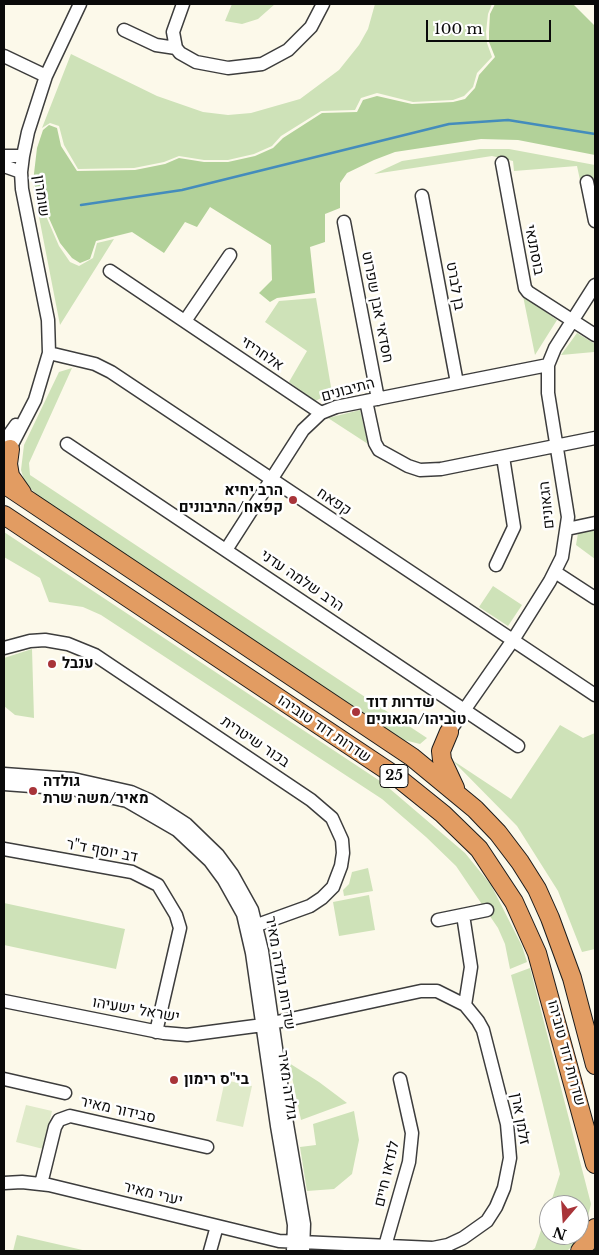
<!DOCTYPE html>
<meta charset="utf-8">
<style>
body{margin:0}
#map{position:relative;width:599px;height:1255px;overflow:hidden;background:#fcf9ea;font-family:"Libre Baskerville",serif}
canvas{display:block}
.frame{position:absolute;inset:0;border:5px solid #0a0a0a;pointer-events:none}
.north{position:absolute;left:539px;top:1195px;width:50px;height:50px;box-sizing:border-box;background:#fff;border:1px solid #9d9d9d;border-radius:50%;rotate:198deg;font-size:14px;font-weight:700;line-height:20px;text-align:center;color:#0a0a0a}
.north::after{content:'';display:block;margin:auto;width:18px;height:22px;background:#a83439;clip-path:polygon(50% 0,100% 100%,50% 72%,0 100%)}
.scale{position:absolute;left:426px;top:20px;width:125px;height:22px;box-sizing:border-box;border:2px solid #0a0a0a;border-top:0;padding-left:6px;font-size:15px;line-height:18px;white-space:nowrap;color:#0a0a0a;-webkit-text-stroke:4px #fff;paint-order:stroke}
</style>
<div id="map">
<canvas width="599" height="1255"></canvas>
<div class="frame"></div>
<div class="north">N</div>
<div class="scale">100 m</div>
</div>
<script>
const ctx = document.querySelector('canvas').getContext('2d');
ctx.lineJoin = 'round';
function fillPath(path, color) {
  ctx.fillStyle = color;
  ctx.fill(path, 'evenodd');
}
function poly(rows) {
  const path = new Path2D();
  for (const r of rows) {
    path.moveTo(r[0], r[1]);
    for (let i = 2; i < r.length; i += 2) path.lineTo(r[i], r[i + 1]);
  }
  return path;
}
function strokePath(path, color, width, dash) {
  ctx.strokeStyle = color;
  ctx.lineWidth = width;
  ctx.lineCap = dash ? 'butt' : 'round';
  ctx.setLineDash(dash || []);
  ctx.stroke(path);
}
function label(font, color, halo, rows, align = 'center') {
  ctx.font = font + ' "Libre Baskerville",Heebo,serif';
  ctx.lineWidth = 5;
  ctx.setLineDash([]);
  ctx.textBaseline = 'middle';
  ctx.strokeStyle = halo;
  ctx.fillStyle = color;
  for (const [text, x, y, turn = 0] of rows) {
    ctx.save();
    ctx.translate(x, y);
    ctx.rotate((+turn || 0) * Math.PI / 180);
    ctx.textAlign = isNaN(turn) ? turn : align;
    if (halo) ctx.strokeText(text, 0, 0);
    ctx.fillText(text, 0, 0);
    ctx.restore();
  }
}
fillPath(poly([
 [232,4,275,4,258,19,242,24,225,21],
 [375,4,492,4,488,14,486,32,487,43,492,57,477,73,473,87,464,96,453,100,413,102,377,93,361,98,355,110,321,111,281,136,272,146,254,154,228,160,204,160,179,156,164,162,134,168,78,169,64,145,59,126,50,123,42,128,71,54,157,96,203,112,228,115,251,113,300,99,339,70,359,45,368,29],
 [480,149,509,149,595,165,595,178,580,180,577,166,514,171,513,161,492,156,374,174,402,161],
 [33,186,59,246,70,262,79,266,93,258,97,243,114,239,60,325],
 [523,296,557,320,535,355],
 [316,298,332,393,315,401,289,382,307,351,265,322,279,301],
 [577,333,595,344,594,352,561,355],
 [72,368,29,463,30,475,427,738,420,744,404,740,45,502,32,490,24,480,21,470,24,445,59,372],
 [360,410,368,444,328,418],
 [595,530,595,559,576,545,578,533],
 [4,532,383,783,465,853,491,885,522,946,527,962,510,969,505,944,498,928,456,866,426,837,382,799,101,615,83,607,49,602,40,578,4,557],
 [493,586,522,605,508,626,479,607],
 [32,649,34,718,15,715,4,706,4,658],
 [560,725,583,738,595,733,595,949,582,952,558,891,517,826,452,760,511,799],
 [368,868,373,891,344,896,343,890,349,884,352,872],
 [369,895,375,930,339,936,333,902],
 [4,903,125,929,116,969,4,945],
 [530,968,591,1204,583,1236,567,1251,531,1251,535,1248,549,1207,549,1235,579,1235,579,1205,550,1205,560,1174,511,975],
 [289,1063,319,1082,347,1103,301,1120],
 [354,1111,359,1140,352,1174,334,1189,307,1191,300,1147,316,1145,313,1124],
 [17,1235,87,1251,13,1251]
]), '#cee2b8');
fillPath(poly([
 [495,4,573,4,595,26,595,155,518,140,481,139,395,152,374,160,347,173,340,183,340,208,325,214,325,242,310,247,315,293,277,298,270,302,259,293,272,280,271,245,210,207,197,227,185,222,164,253,132,232,96,241,90,259,80,263,72,258,60,243,33,182,37,148,43,130,49,125,57,128,61,146,77,171,135,170,165,164,179,158,204,162,228,162,255,156,273,148,283,138,322,113,357,112,363,100,377,96,412,104,453,102,465,99,475,88,479,75,495,57,489,42,489,32,490,14]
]), '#b2d199');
fillPath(poly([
 [225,1080,252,1086,243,1127,216,1121],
 [26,1105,52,1111,43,1149,16,1142]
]), '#dfeac9');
strokePath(poly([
 [81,205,182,190,449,124,508,120,595,134]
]), '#448cbc', 2.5);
const minor = poly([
 [183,4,173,32,176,48,180,53,196,62,228,68,262,64,288,50,311,27,323,4],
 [124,30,156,45,176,48],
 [4,56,46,76],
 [4,156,23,156],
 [502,163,525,288,528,292,595,335],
 [4,166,21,172],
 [587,182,595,221],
 [422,196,457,383],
 [344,222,378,399],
 [110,271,321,413],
 [185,321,230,255],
 [49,353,95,364,111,372,595,695],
 [366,401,375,443,379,450,408,466,420,470,441,469,595,438],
 [4,442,16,425],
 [67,444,518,746],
 [6,456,35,400,49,353,48,320,22,189,21,172,23,156,28,132,46,76,80,4],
 [567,529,595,523],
 [226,550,303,430,321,413,336,407,548,365],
 [496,565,514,527,503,457],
 [555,572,595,598],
 [4,648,30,641,45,640,68,644,95,655,311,800,332,818,342,840,343,853,341,866,333,887,322,898,310,906,249,928],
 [449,732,513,640,550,581,562,557,568,517,548,393,548,365,555,348,595,285],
 [4,774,73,779,131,792,149,800,186,824,218,855,232,874,252,910,262,951,287,1124,304,1224,303,1251],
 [4,784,72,789,127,801,177,830,210,861,224,880,243,914,252,953,277,1126,294,1225,293,1251],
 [4,849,132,872,158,885,176,915,180,928,156,1032],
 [463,915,471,967,465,1005],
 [438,920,487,910],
 [4,1001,164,1033,187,1035,263,1025,421,991,437,991,465,1005,478,1021,483,1030,507,1124,510,1158,504,1188,496,1207,487,1221,463,1238,448,1245,433,1248,279,1241,49,1185,22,1182,4,1183],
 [4,1079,65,1093],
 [41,1184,55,1127,59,1120,70,1116,207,1147],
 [385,1246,409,1162,411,1143,412,1133,400,1079],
 [210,1251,217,1226]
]);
const highway = poly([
 [10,449,8,464,10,476,22,493],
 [4,484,412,757,475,809,498,833,520,862,537,889,550,918,572,978,595,1065],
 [4,515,397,777,443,814,479,849,514,902,537,953,595,1164],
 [449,732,441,751,442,760,455,788],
 [580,1251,591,1238,595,1228]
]);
strokePath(minor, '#3d3d3d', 15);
strokePath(highway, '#1b1b1b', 20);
strokePath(minor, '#fff', 12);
strokePath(highway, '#e29c62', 18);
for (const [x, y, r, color] of [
 [293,500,5,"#a83439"],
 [52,664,5,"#a83439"],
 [356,712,5,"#a83439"],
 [33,791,5,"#a83439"],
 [174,1080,5,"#a83439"]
]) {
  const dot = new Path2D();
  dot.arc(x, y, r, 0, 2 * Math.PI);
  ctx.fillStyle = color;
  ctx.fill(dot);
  strokePath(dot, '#fff', 2);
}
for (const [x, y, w] of [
 [394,776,28]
]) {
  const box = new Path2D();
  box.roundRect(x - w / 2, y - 11.5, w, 23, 4);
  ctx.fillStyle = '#fff';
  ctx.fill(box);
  strokePath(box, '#0a0a0a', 1);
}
label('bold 14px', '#0a0a0a', null, [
 ["25",394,776]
]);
label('15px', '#0a0a0a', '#fff', [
 ["שומרון",41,196,82],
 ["בוסתנאי",534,250,79],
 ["בן לברט",455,286,80],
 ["חסדאי אבן שפרוט",377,307,79],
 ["אלחריזי",262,354,34],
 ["התיבונים",348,390,-15],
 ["קפאח",334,502,34],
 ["הגאונים",547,505,-96],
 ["הרב שלמה עדני",302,581,34],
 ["שדרות דוד טוביהו",324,729,34],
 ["בכור שיטרית",255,742,34],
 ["דב יוסף ד\"ר",102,851,11],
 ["שדרות גולדה מאיר",280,973,80],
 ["ישראל ישעיהו",136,1010,10],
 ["שדרות דוד טוביהו",566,1053,75],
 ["גולדה מאיר",287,1085,82],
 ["סבידור מאיר",118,1110,13],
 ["זלמן ארן",520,1119,80],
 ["לנדאו חיים",387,1174,-77],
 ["יערי מאיר",153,1194,14]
]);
label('bold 15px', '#0a0a0a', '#fff', [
 ["הרב יחיא",283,491,"right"],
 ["קפאח/התיבונים",283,508,"right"],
 ["ענבל",62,664],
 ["שדרות דוד",366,703],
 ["טוביהו/הגאונים",366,720],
 ["גולדה",43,782],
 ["מאיר/משה שרת",43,799],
 ["בי\"ס רימון",184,1080]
], 'left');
</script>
